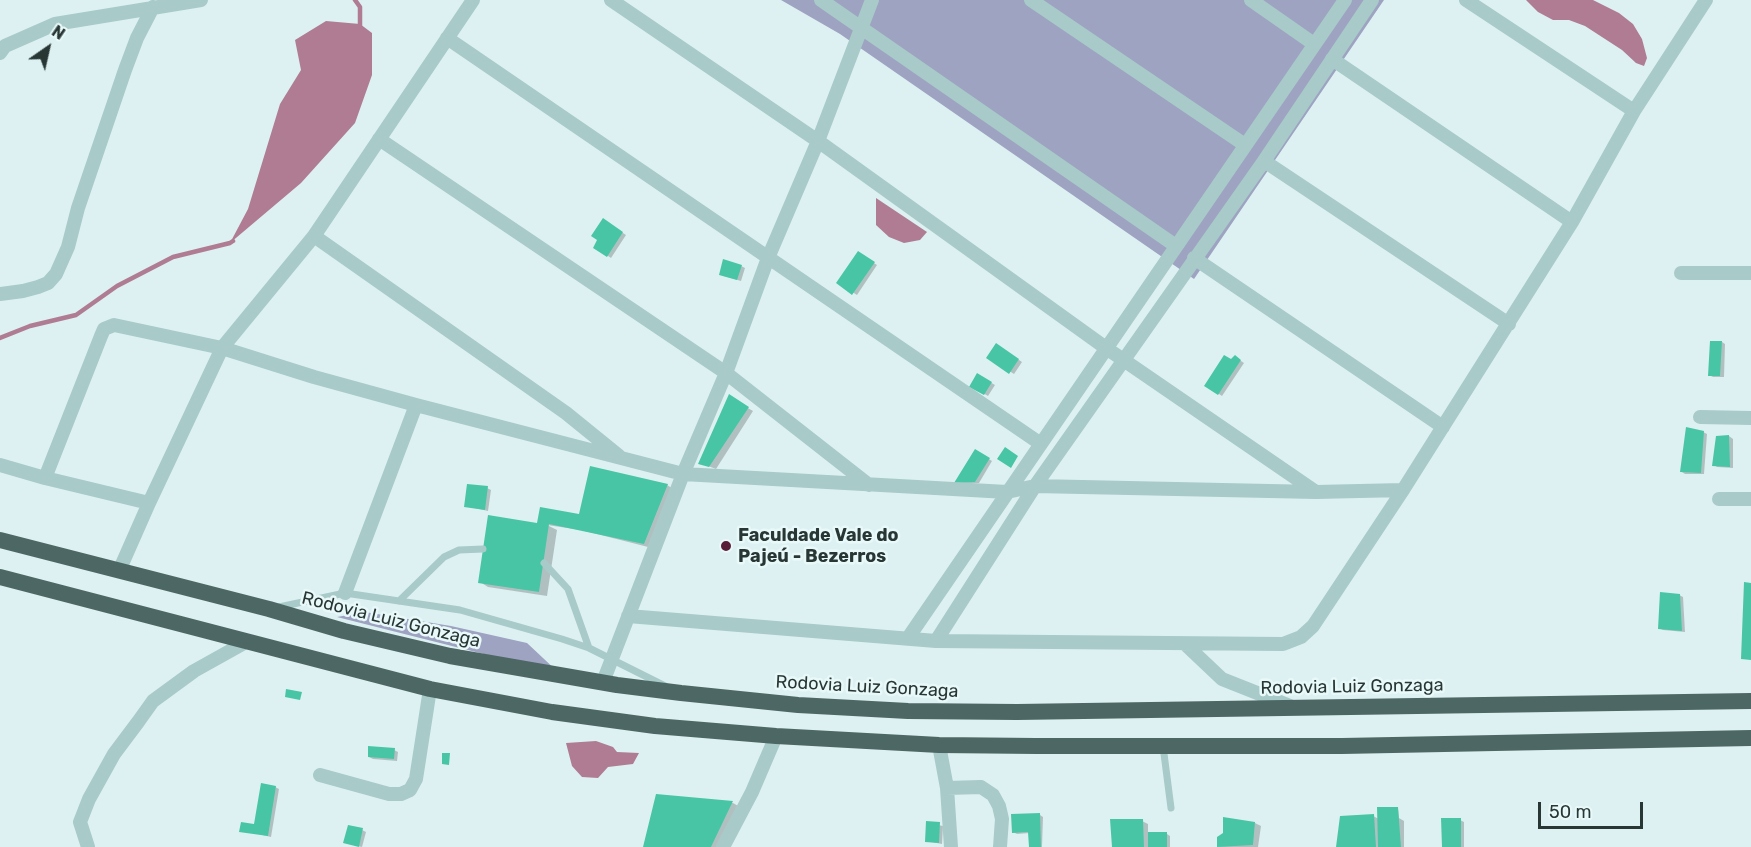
<!DOCTYPE html>
<meta charset="utf-8">
<style>
body{margin:0}
#map{position:relative;width:1751px;height:847px;overflow:hidden;background:#ddf1f2;font-family:Rubik,sans-serif}
canvas{display:block}
.north{position:absolute;left:18px;top:18px;width:60px;height:60px;-webkit-text-stroke:4px #e9f9fa;paint-order:stroke;rotate:34deg;font-size:16px;font-weight:700;line-height:24px;text-align:center;color:#283734}
.north::after{content:'';display:block;margin:auto;width:21px;height:27px;background:#283734;clip-path:polygon(50% 0,100% 100%,50% 72%,0 100%)}
.scale{position:absolute;left:1538px;top:802px;width:105px;height:27px;box-sizing:border-box;border:3px solid #283734;border-top:0;padding-left:8px;font-size:18px;line-height:21px;white-space:nowrap;color:#283734;-webkit-text-stroke:4px #e9f9fa;paint-order:stroke}
</style>
<div id="map">
<canvas width="1751" height="847"></canvas>
<div class="north">N</div>
<div class="scale">50 m</div>
</div>
<script>
const ctx = document.querySelector('canvas').getContext('2d');
ctx.lineJoin = 'round';
function fillPath(path, color) {
  ctx.fillStyle = color;
  ctx.fill(path, 'evenodd');
}
function poly(rows) {
  const path = new Path2D();
  for (const r of rows) {
    path.moveTo(r[0], r[1]);
    for (let i = 2; i < r.length; i += 2) path.lineTo(r[i], r[i + 1]);
  }
  return path;
}
function strokePath(path, color, width, dash) {
  ctx.strokeStyle = color;
  ctx.lineWidth = width;
  ctx.lineCap = dash ? 'butt' : 'round';
  ctx.setLineDash(dash || []);
  ctx.stroke(path);
}
function label(font, color, halo, rows, align = 'center') {
  ctx.font = font + ' Rubik,sans-serif';
  ctx.lineWidth = 5;
  ctx.setLineDash([]);
  ctx.textBaseline = 'middle';
  ctx.strokeStyle = halo;
  ctx.fillStyle = color;
  for (const [text, x, y, turn = 0] of rows) {
    ctx.save();
    ctx.translate(x, y);
    ctx.rotate((+turn || 0) * Math.PI / 180);
    ctx.textAlign = isNaN(turn) ? turn : align;
    if (halo) ctx.strokeText(text, 0, 0);
    ctx.fillText(text, 0, 0);
    ctx.restore();
  }
}
fillPath(poly([
 [781,0,1384,0,1194,279,840,34],
 [365,612,451,626,527,643,559,673,337,617]
]), '#9da3c1');
fillPath(poly([
 [1526,0,1593,0,1619,13,1633,24,1642,39,1647,58,1644,66,1636,63,1622,50,1585,26,1569,20,1553,20,1538,12],
 [326,21,360,24,372,33,372,75,355,123,301,183,230,243,248,209,280,104,301,70,295,40],
 [876,198,927,232,920,240,904,243,889,237,876,225],
 [596,741,613,747,617,752,639,753,633,764,608,767,598,778,582,777,572,766,566,743]
]), '#af7c93');
fillPath(poly([
 [603,220,626,235,611,258,595,247,599,240],
 [858,253,877,265,857,295,838,283],
 [741,266,745,268,741,281,724,276],
 [1722,342,1725,344,1724,377,1713,377,1709,375],
 [997,345,1022,362,1014,374,988,358],
 [1235,357,1244,363,1222,396,1206,385],
 [978,375,995,385,988,396,971,386],
 [729,397,753,411,716,469,700,463],
 [1703,432,1707,434,1704,474,1685,474,1682,472],
 [1729,436,1733,439,1733,468,1717,467,1714,465,1717,437],
 [976,451,992,461,979,483,959,484],
 [667,485,675,490,652,548,581,530,547,525,557,530,547,596,488,587,480,582,539,524,580,516],
 [487,488,491,490,488,511,466,506],
 [1679,595,1683,597,1685,632,1663,630,1659,628],
 [394,750,398,752,397,761,373,759,369,757],
 [275,787,279,789,271,837,258,834,254,826],
 [657,796,733,803,740,807,721,847,644,847],
 [1398,809,1399,818,1404,821,1404,847,1337,847,1373,816,1379,819],
 [1040,815,1043,817,1042,847,1030,847,1030,833,1017,834,1013,832],
 [1225,818,1255,823,1261,826,1258,847,1219,847,1224,834],
 [1460,820,1464,822,1464,847,1443,847],
 [1142,821,1148,824,1148,834,1167,834,1170,836,1170,847,1114,847],
 [928,823,943,826,942,844,926,841],
 [362,830,366,832,362,847,349,844]
]), '#0003');
strokePath(poly([
 [355,0,360,7,360,28],
 [0,338,30,326,76,315,117,286,173,257,230,243,233,241]
]), '#af7c93', 4.5);
fillPath(poly([
 [603,218,623,232,607,257,593,248,597,240,591,236],
 [858,251,875,262,852,295,836,283],
 [723,259,742,265,737,280,719,275],
 [1710,341,1722,341,1720,376,1708,376],
 [996,343,1019,359,1009,374,986,358],
 [1224,355,1231,359,1235,355,1241,360,1218,395,1204,386],
 [977,373,992,382,984,395,969,387],
 [729,394,749,407,709,467,698,464],
 [1686,427,1704,431,1701,473,1680,472],
 [1729,435,1730,467,1712,466,1716,436],
 [1005,447,1018,456,1011,468,997,459],
 [975,449,990,458,975,482,954,483],
 [590,466,668,484,644,544,549,524,539,592,478,583,488,515,537,523,540,507,579,514],
 [467,484,488,486,485,510,464,507],
 [1744,582,1751,583,1751,660,1741,659],
 [1660,592,1680,594,1682,631,1658,629],
 [286,689,302,692,300,700,285,697],
 [368,746,395,748,394,759,368,757],
 [442,753,450,753,449,765,442,764],
 [261,783,276,786,268,836,239,832,241,822,254,824],
 [656,794,733,801,711,847,643,847],
 [1377,807,1398,807,1401,847,1378,847],
 [1040,813,1041,847,1029,847,1028,832,1012,833,1011,814],
 [1374,814,1376,847,1336,847,1340,816],
 [1223,817,1255,822,1253,845,1217,847,1217,837,1223,833],
 [1441,818,1461,818,1461,847,1442,847],
 [1110,819,1143,819,1144,847,1112,847],
 [926,821,940,822,939,843,925,842],
 [348,825,363,828,359,847,343,843],
 [1148,832,1167,832,1167,847,1148,847]
]), '#48c5a5');
strokePath(poly([
 [544,563,568,589,589,648],
 [399,601,444,557,459,550,483,549],
 [279,607,345,593,460,610,562,639,589,648,665,686],
 [1163,746,1171,808]
]), '#a8cac9', 7);
strokePath(poly([
 [611,0,818,141,1106,348,1316,492],
 [821,0,1176,246],
 [1031,0,1245,145],
 [1251,0,1314,44],
 [1466,0,1634,111],
 [447,38,1041,444],
 [0,53,5,46,55,24,201,0],
 [1332,59,1572,222],
 [379,139,726,373,869,485],
 [1264,161,1509,324],
 [314,236,566,413,619,456],
 [1194,258,1443,427],
 [1681,273,1751,273],
 [0,294,23,291,38,287,48,283,56,274,68,247,78,208,125,70,137,38,153,7],
 [1700,417,1751,418],
 [0,465,45,478,149,503],
 [45,478,101,336,104,329,114,325,222,348,314,377,416,405,683,474,1007,492,1035,486,1316,492,1403,490],
 [1719,499,1751,499],
 [119,571,149,503,222,348,314,236,473,0],
 [345,593,416,405],
 [628,616,936,641,1283,644,1301,637,1313,626,1403,490,1572,222,1634,111,1706,0],
 [908,638,1345,0],
 [936,641,1035,486,1264,161,1372,0],
 [1185,644,1222,679,1290,706],
 [603,682,683,474,726,373,768,258,818,141,872,0],
 [939,745,947,788,951,847],
 [320,775,389,794,401,794,410,790,416,779,430,689],
 [947,788,981,787,993,795,999,806,1002,819,1000,847],
 [88,847,80,822,89,799,114,754,138,722,153,701,194,671,246,642],
 [723,847,752,792,776,736]
]), '#a8cac9', 14);
strokePath(poly([
 [0,540,269,609,344,631,450,656,617,685,681,693,798,705,908,711,1017,712,1751,701],
 [0,577,430,689,552,712,655,726,776,736,939,745,1036,746,1342,746,1751,738]
]), '#4d6864', 16);
for (const [x, y, r, color] of [
 [726,546,6,"#581e37"]
]) {
  const dot = new Path2D();
  dot.arc(x, y, r, 0, 2 * Math.PI);
  ctx.fillStyle = color;
  ctx.fill(dot);
  strokePath(dot, '#e9f9fa', 2);
}
label('bold 18px', '#283734', '#e9f9fa', [
 ["Faculdade Vale do",738,536],
 ["Pajeú - Bezerros",738,557]
], 'left');
label('18px', '#283734', '#e9f9fa', [
 ["Rodovia Luiz Gonzaga",391,620,14],
 ["Rodovia Luiz Gonzaga",867,687,3],
 ["Rodovia Luiz Gonzaga",1352,687,-1]
]);
</script>
